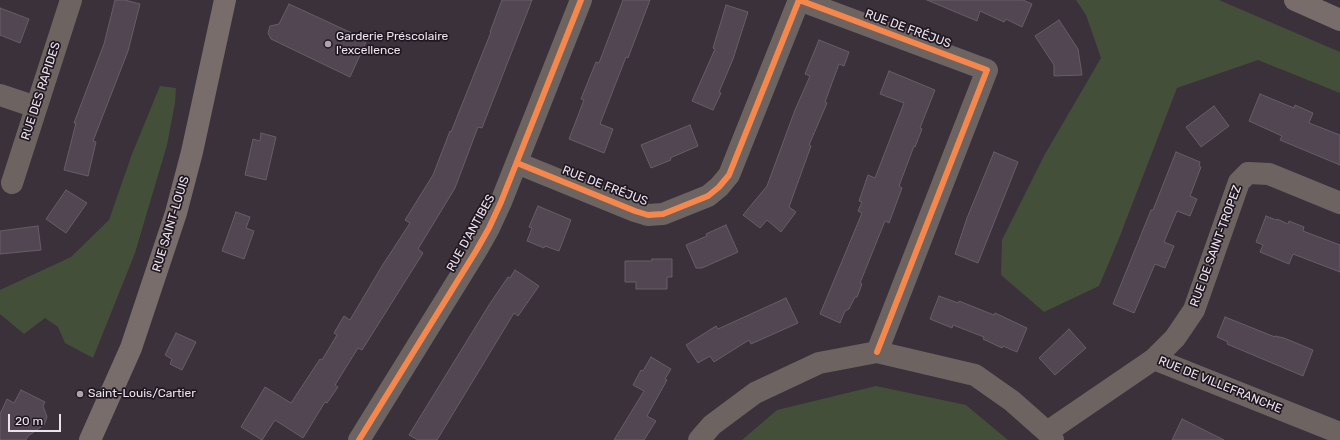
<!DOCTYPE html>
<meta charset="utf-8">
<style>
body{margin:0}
#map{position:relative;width:1340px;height:440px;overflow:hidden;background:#3a313b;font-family:Rubik,sans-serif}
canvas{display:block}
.scale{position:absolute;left:8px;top:414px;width:53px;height:18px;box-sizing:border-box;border:2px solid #ece2ee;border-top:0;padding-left:5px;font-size:12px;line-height:14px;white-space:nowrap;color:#ece2ee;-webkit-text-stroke:3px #201821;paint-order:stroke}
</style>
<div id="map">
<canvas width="1340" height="440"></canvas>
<div class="scale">20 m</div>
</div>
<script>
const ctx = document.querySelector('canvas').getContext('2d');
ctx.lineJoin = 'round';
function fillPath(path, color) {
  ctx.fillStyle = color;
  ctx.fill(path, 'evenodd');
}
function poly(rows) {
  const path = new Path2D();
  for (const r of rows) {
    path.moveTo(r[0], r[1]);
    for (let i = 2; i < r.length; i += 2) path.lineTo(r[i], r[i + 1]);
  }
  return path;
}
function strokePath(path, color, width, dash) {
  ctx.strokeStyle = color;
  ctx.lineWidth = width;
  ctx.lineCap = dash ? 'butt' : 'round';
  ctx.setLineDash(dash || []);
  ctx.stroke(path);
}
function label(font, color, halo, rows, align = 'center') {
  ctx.font = font + ' Rubik,sans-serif';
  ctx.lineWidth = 3.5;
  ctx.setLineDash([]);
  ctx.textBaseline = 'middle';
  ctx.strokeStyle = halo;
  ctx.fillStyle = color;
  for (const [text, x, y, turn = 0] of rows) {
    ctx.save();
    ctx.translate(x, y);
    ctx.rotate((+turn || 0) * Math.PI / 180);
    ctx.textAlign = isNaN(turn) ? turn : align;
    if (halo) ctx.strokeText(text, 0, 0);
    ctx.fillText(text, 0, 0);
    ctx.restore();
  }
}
fillPath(poly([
 [1076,0,1219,0,1340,52,1340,93,1258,60,1177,88,1118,241,1099,286,1044,312,1001,275,1002,240,1045,154,1101,58,1086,15],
 [160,86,176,88,175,103,167,145,135,253,93,358,65,343,58,327,45,318,24,334,0,314,0,290,71,257,109,220,132,154],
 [876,386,966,405,1008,440,742,440,777,410]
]), '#434f38');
const building = poly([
 [115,0,125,0,140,4,128,51,93,141,96,142,88,176,64,170,76,123,74,123,104,44,115,0],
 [502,0,532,0,482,128,478,127,455,188,418,249,423,253,362,350,358,348,335,385,338,387,327,403,325,402,303,438,275,420,262,440,241,427,265,387,291,403,320,359,322,360,337,335,334,333,344,316,350,320,382,266,410,223,405,220,433,175,450,131,451,132,491,32,490,32,502,0],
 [623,0,650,0,628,58,626,57,600,124,613,129,604,153,569,139,584,100,581,99,596,62,599,63,623,0],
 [927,0,1023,0,1032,4,1022,27,1006,19,1004,22,980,11,977,21,927,0],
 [289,4,367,40,350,77,271,39,268,33,270,26,279,24,289,4],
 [726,5,748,12,733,59,719,92,721,93,713,110,692,101,715,49,713,48,726,5],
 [0,8,29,19,20,43,0,35,0,8],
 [1059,20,1078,49,1082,75,1054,76,1054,65,1035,36,1059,20],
 [819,40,849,52,844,66,839,64,825,102,827,103,809,145,811,146,789,207,796,212,781,232,767,220,760,228,743,215,767,186,795,110,810,76,805,74,819,40],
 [889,71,935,90,920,128,922,129,915,147,914,146,899,186,902,188,889,223,885,221,860,283,862,284,857,297,855,297,849,309,845,311,840,323,820,314,862,213,858,211,862,202,859,201,868,175,875,178,904,103,880,94,889,71],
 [1260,94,1294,108,1295,105,1313,113,1309,123,1340,135,1340,165,1280,140,1282,136,1249,121,1260,94],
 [1214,106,1229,126,1201,147,1186,127,1214,106],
 [690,125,698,146,670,158,671,160,651,168,641,145,690,125],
 [261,133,276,137,266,180,245,175,253,139,260,141,261,133],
 [994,152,1018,162,978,263,955,254,967,218,994,152],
 [1176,152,1200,162,1199,166,1201,167,1190,196,1197,199,1190,216,1177,211,1164,242,1174,246,1165,268,1155,264,1134,313,1113,304,1151,210,1153,210,1176,152],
 [66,190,87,203,66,233,46,219,66,190],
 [538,206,571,220,559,251,545,246,544,248,527,241,532,228,529,227,538,206],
 [236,212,250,217,246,228,254,231,244,259,222,251,236,212],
 [1266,216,1276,220,1277,219,1288,224,1289,221,1304,227,1303,231,1340,245,1340,272,1293,254,1289,264,1260,252,1263,245,1256,242,1266,216],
 [726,225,738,252,702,268,696,268,686,245,707,236,706,234,726,225],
 [38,226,41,250,0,254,0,231,38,226],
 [652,259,672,259,672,277,667,277,667,289,636,289,636,282,625,282,625,261,652,261,652,259],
 [515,270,539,286,518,316,514,313,437,440,418,440,409,435,489,305,508,277,510,278,515,270],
 [939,296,958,303,959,301,994,315,995,313,1027,328,1017,352,1003,346,1002,348,983,339,984,337,953,325,952,328,930,319,939,296],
 [786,298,798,323,751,344,749,340,714,362,710,356,698,363,686,345,716,326,718,329,786,298],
 [1225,317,1275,337,1275,336,1284,338,1313,350,1303,376,1227,344,1228,342,1217,337,1225,317],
 [1069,329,1086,348,1055,375,1039,358,1069,329],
 [176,333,196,342,182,370,170,364,172,359,165,355,176,333],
 [651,357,671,369,665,379,667,380,647,416,656,421,644,440,614,440,644,391,633,385,641,370,643,371,651,357],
 [21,390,45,402,43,406,47,417,44,425,28,436,26,440,0,440,0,414,7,399,14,403,21,390],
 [1182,419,1224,440,1172,440,1182,419]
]);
fillPath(building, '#534653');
strokePath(building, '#665e66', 1);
strokePath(poly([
 [0,95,36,107],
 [517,163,635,211,648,215,663,214,708,196,719,187,729,175,799,0,987,70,877,352],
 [12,183,71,0],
 [1154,359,1175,338,1194,310,1239,182,1248,173,1269,174,1340,203],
 [1047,432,1154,359,1340,433],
 [359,440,476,251,489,228,501,202,581,0],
 [699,440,712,425,755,393,819,363,877,352,975,375,1012,401,1047,432,1053,440]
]), '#6d6461', 22);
strokePath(poly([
 [1295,0,1340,20],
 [90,440,131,348,176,213,192,152,225,0]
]), '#786d6b', 22);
strokePath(poly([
 [517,163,635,211,648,215,663,214,708,196,719,187,729,175,799,0,987,70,877,352],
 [359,440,476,251,489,228,501,202,581,0]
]), '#f5874c', 6);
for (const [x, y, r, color] of [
 [328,44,4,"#aea4af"],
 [80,394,4,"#aea4af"]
]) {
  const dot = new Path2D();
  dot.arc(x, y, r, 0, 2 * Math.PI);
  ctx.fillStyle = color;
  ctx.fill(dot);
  strokePath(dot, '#201821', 1.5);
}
label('12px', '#ece2ee', '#201821', [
 ["RUE DE FRÉJUS",908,29,20],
 ["RUE DES RAPIDES",41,91,-72],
 ["RUE DE FRÉJUS",605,186,21],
 ["RUE SAINT-LOUIS",171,224,-73],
 ["RUE D'ANTIBES",471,233,-61],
 ["RUE DE SAINT-TROPEZ",1216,246,-70],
 ["RUE DE VILLEFRANCHE",1220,385,22]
]);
label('12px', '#ece2ee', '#201821', [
 ["Garderie Préscolaire",336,37],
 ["l'excellence",336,51],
 ["Saint-Louis/Cartier",88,394]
], 'left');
</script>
